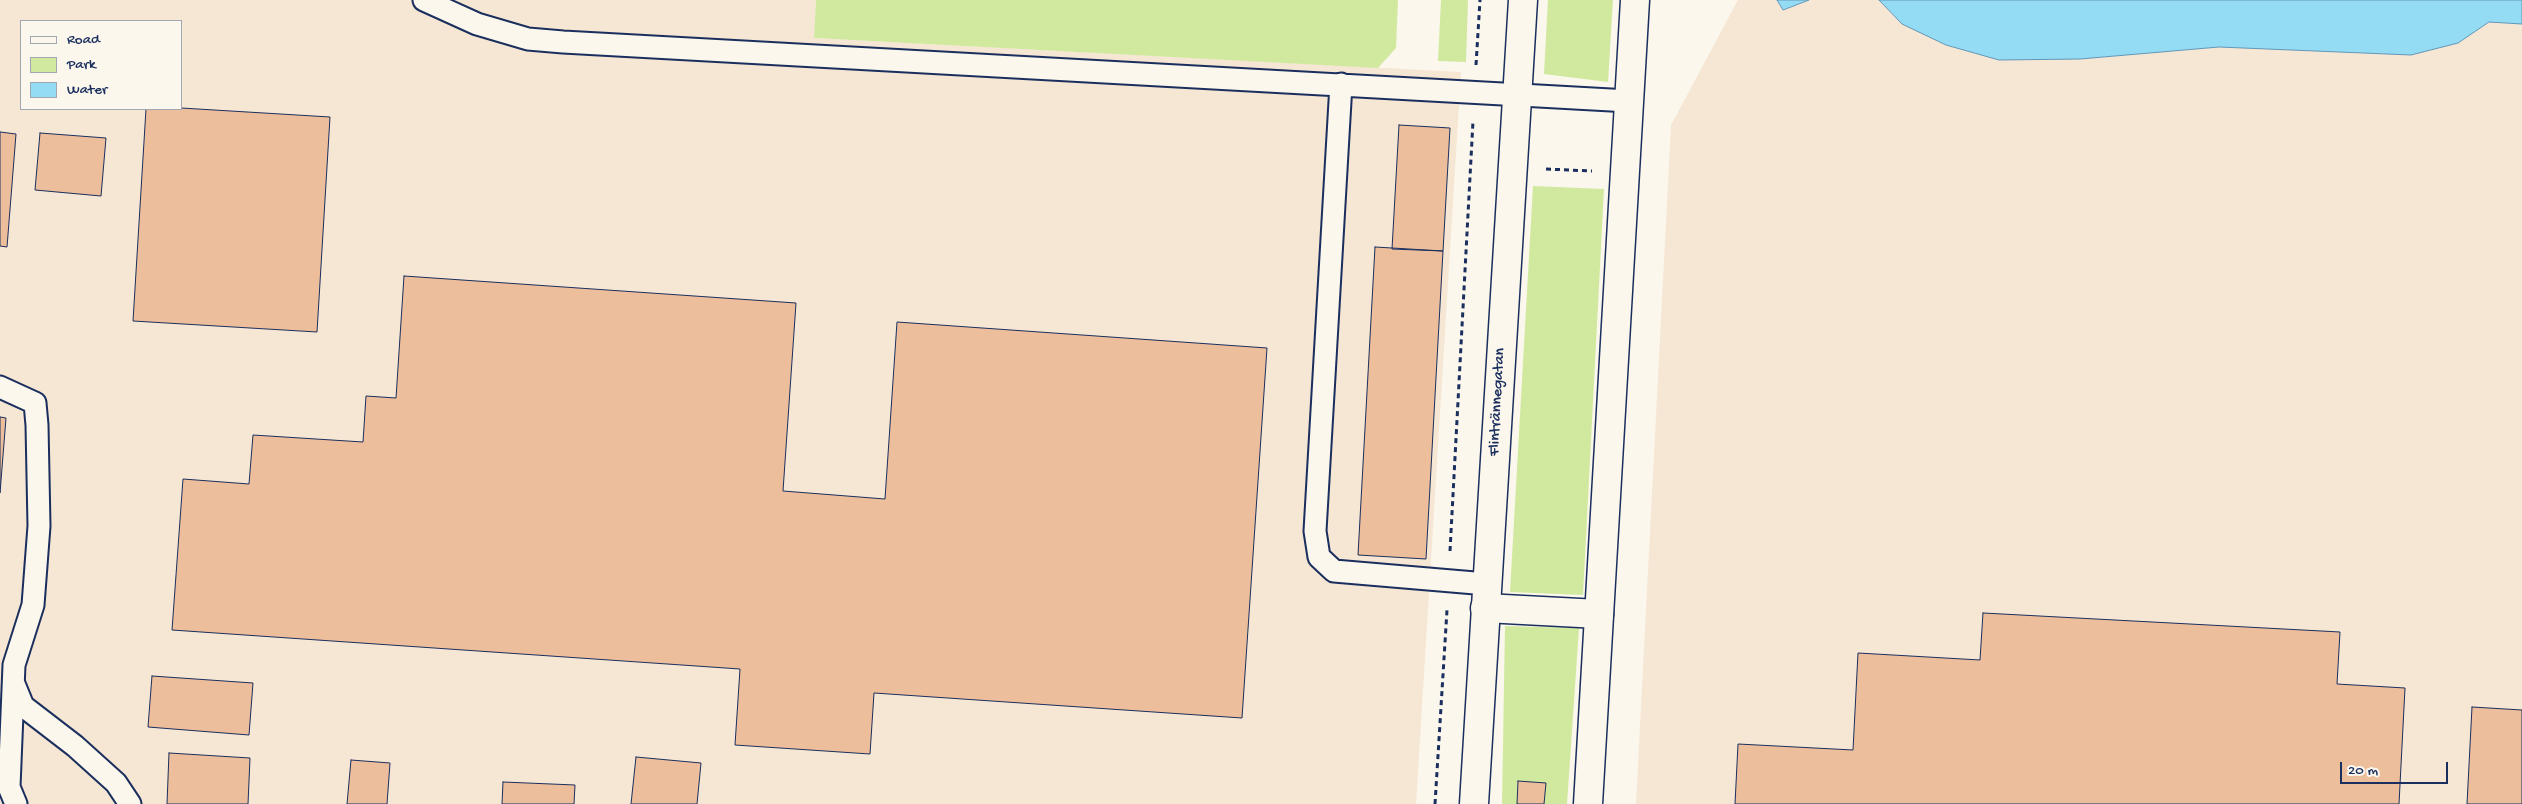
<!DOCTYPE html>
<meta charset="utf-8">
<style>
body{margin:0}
#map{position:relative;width:2522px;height:804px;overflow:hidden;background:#fbf7ec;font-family:"Gochi Hand",sans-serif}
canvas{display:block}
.legend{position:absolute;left:20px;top:20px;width:162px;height:90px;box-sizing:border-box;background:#fbf7ec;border:1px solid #a1a7b3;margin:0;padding:6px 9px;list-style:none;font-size:15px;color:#1b2f5e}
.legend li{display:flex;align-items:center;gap:10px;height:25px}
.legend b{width:25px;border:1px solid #a1a7b3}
.scale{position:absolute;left:2340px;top:762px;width:108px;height:22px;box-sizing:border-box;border:2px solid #1b2f5e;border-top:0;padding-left:6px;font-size:15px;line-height:18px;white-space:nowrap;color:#1b2f5e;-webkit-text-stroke:4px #fbf7ec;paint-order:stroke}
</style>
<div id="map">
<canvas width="2522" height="804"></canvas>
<ul class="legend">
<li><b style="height:6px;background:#fbf7ec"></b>Road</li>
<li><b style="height:14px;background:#d1e99f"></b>Park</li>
<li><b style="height:14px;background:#93dcf4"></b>Water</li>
</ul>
<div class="scale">20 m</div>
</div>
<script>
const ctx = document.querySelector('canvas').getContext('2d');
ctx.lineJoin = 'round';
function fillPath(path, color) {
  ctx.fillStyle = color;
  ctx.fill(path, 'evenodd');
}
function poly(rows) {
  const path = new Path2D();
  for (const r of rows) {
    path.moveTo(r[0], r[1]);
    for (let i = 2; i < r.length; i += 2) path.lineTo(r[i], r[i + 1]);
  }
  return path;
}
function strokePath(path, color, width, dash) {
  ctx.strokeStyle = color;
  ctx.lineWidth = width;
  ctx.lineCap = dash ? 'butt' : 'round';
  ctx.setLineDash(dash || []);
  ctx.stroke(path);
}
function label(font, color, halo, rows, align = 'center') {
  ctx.font = font + ' "Gochi Hand",sans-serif';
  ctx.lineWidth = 4.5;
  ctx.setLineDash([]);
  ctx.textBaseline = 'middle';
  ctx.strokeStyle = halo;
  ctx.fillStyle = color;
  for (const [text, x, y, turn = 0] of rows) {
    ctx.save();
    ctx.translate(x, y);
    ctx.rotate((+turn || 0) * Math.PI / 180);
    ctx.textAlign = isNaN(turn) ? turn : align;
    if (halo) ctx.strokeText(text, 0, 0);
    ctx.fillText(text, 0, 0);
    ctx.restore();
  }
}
fillPath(poly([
 [0,0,816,0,814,38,1461,72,1416,804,0,804],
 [21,21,181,21,181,109,21,109],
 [1738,0,1777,0,1783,10,1809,0,1879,0,1902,24,2080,59,2219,47,2458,43,2489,22,2522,24,2522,804,1636,804,1671,125]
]), '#f6e6d4');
fillPath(poly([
 [816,0,1398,0,1396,48,1378,68,814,38],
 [1441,0,1468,0,1466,62,1438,61],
 [1548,0,1613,0,1608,82,1544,74],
 [1533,186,1604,189,1583,595,1510,592],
 [1505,626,1579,628,1567,804,1502,804]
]), '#d1e99f');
const water = poly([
 [1777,0,1809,0,1783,10,1777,0],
 [1879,0,2522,0,2522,24,2489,22,2458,43,2411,55,2219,47,2080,59,1999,60,1946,45,1902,24,1879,0]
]);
fillPath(water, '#93dcf4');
strokePath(water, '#6397b8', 1);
const building = poly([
 [181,108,330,117,317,332,133,321,146,109,181,108],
 [1399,125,1450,128,1443,251,1392,249,1399,125],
 [0,132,16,134,7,247,0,246,0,132],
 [40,133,106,138,101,196,35,190,40,133],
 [1375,247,1443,251,1426,559,1358,555,1375,247],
 [404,276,796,303,783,491,885,499,897,322,1267,348,1242,718,874,693,870,754,735,745,740,669,172,630,183,479,249,484,253,435,363,442,366,396,396,398,404,276],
 [0,417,6,418,0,493,0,417],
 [1983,613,2340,632,2337,684,2405,688,2399,804,1735,804,1738,744,1853,750,1858,653,1980,660,1983,613],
 [152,676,253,683,249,735,148,727,152,676],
 [2472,707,2522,710,2522,804,2467,804,2472,707],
 [169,753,250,758,248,804,167,804,169,753],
 [636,757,701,763,697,804,631,804,636,757],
 [351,760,390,763,387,804,347,804,351,760],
 [1518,781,1546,783,1544,804,1517,804,1518,781],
 [503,782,575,785,574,804,502,804,503,782]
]);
fillPath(building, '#ecbe9b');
strokePath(building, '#1b2f5e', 1);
const service = poly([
 [424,0,477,24,528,39,563,42,1629,101],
 [1341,84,1315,531,1319,557,1334,571,1487,584],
 [0,387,35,403,37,425,39,526,33,605,14,665,9,787,16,804],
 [14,684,23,706,75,746,116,783,130,804]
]);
const minor = poly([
 [1485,608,1599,614]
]);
const tertiary = poly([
 [1474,804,1523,0],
 [1588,804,1635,0]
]);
strokePath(service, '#1b2f5e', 25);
strokePath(minor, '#1b2f5e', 31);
strokePath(tertiary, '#1b2f5e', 31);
strokePath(poly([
 [1476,65,1480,0],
 [1546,169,1592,171],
 [1450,551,1473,121],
 [1435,804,1447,610]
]), '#1b2f5e', 3, [5, 4]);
strokePath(service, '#fbf7ec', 21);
strokePath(minor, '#fbf7ec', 28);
strokePath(tertiary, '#fbf7ec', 28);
label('16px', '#1b2f5e', '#fbf7ec', [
 ["Flintrännegatan",1498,402,-87]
]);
</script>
